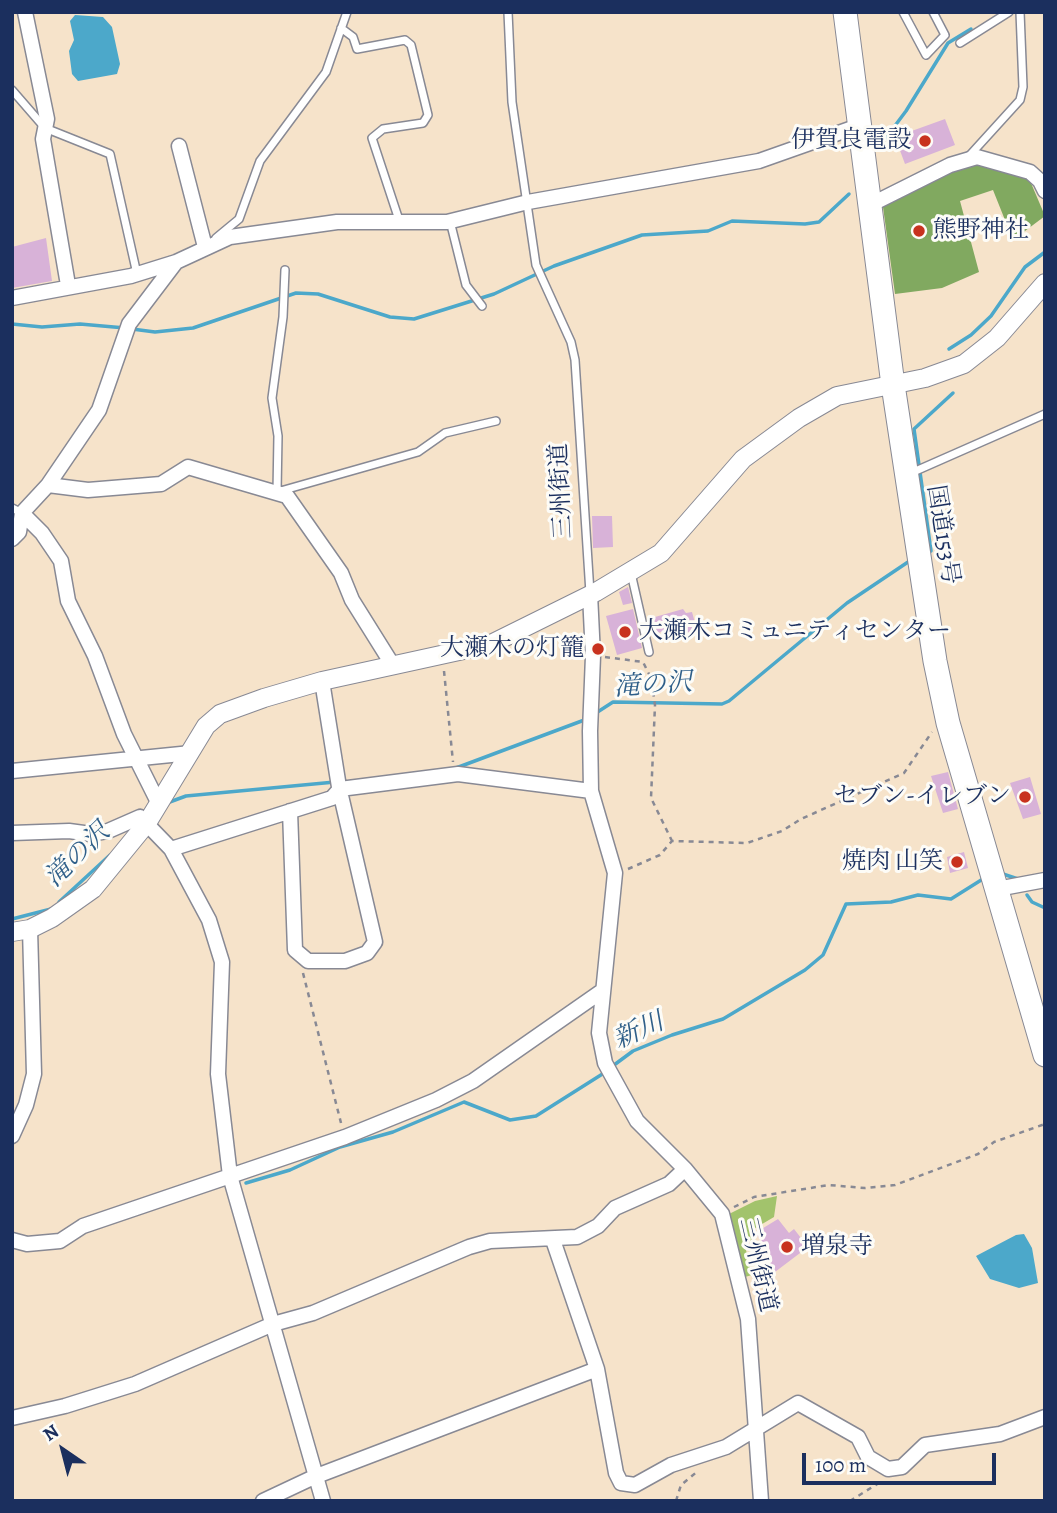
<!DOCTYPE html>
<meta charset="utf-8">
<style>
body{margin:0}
#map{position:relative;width:1057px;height:1513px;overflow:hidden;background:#f6e3ca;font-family:Alegreya,serif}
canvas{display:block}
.frame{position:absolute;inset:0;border:14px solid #1b2f5e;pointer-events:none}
.north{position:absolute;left:28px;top:1415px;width:70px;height:70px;-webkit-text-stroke:5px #fdfcf7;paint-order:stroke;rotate:325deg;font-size:19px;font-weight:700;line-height:28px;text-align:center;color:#1b2f5e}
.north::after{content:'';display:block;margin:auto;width:24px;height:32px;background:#1b2f5e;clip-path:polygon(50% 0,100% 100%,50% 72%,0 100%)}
.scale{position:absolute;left:802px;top:1453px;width:194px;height:32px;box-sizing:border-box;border:4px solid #1b2f5e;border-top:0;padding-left:9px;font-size:21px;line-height:24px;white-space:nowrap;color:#1b2f5e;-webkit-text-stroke:5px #fdfcf7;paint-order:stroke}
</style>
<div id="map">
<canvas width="1057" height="1513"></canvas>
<div class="frame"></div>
<div class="north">N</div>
<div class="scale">100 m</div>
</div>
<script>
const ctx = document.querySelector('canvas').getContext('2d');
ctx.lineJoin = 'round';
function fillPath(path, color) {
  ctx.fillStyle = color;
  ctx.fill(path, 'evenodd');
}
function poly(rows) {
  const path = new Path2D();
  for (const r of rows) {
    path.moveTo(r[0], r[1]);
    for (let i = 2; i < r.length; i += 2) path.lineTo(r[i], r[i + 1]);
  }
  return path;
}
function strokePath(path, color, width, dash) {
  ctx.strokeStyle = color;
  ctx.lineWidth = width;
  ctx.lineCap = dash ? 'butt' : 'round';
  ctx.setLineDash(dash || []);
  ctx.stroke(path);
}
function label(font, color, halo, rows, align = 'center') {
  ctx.font = font + ' Alegreya,"Noto Serif JP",serif';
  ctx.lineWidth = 6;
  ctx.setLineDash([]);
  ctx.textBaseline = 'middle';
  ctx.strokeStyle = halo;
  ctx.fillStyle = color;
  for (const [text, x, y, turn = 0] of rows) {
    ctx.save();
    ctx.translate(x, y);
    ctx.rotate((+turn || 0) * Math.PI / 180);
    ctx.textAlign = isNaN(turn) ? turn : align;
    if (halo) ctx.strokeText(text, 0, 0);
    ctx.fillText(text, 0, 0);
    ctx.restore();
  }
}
fillPath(poly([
 [777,1196,774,1217,752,1230,753,1238,745,1246,752,1275,745,1277,727,1215,755,1201]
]), '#a2c36c');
fillPath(poly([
 [977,162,1028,176,1045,216,1013,240,993,190,960,201,979,272,942,288,895,294,883,207,897,196]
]), '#81a960');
fillPath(poly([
 [75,15,103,17,112,27,120,64,117,74,78,81,72,74,69,51,74,40,70,21],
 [1024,1234,1032,1248,1038,1283,1019,1288,990,1279,976,1256,1016,1235]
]), '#4ca8ca');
strokePath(poly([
 [879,147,906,111,948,43,971,29],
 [12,324,42,327,80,324,125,328],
 [132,329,155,332,193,328,296,293,318,294,390,317,414,319,494,294,554,266,642,235,708,231,732,221,805,224,819,222,849,194],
 [949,349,971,335,991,316,1025,267,1045,252],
 [927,552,931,551,914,429,953,393],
 [596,713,613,702,722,704,729,701,847,603,911,560],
 [456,768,587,719],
 [167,803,186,796,335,782],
 [1000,873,1018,879],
 [1027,895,1032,902,1045,908],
 [59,902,110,855],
 [12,919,51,909],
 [610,1068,633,1051,672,1035,723,1019,805,970,823,955,846,904,891,902,918,895,951,899,986,877],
 [246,1183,290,1170,340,1147,393,1132,464,1102,510,1120,536,1116,604,1073]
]), '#4ca8ca', 3.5);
fillPath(poly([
 [945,119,955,145,905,164,895,137],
 [46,238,52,281,12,288,12,247],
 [592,516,612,516,613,547,593,548],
 [628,587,632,603,623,605,619,592],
 [633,609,642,648,617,655,606,616],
 [683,609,686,613,692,612,697,630,678,635,675,628,651,635,648,619],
 [948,772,958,809,943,813,931,776],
 [1030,777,1041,814,1023,819,1010,783],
 [964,852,968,868,950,873,947,857],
 [778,1219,789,1233,794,1229,808,1247,771,1275,756,1255,766,1247,755,1233]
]), '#d8b2d8');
const service = poly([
 [508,12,512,102,536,265,571,342,575,360,590,593],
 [903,12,926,55,945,35,933,12],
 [341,28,353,37,357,49,405,40,411,45,428,115,423,123,383,129,372,138,400,223],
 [960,43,1009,12],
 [12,90,45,128,110,154,137,274],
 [970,155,1020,100,1023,87,1020,12],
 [450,221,466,285,482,306],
 [216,238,239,219,260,161,326,72,347,12],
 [285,270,283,317,272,398,278,436,277,492,418,452,445,433,496,421],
 [911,473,1045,414],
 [12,508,22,513],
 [631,573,649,652]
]);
const minor = poly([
 [25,12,47,119,43,139,68,285],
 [179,146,205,247],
 [872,204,950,165,977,157,1030,172,1040,181,1045,191],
 [12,298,131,276,176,262,230,237,337,222,447,222,528,202,759,161,861,125],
 [48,485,88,490,161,484,188,467,287,496,341,573,352,600,392,664],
 [22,513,42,533,61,561,68,601,95,656,124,734,159,804],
 [12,539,19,532,22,513,48,485,99,410,129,324,176,262],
 [590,594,593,656,590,731,591,791,615,873,599,1033,605,1063,637,1121,685,1169,722,1214,748,1319,761,1501],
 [12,771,191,753],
 [290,811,295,950,308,961,345,961,367,953,375,942,339,787,322,681],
 [12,833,69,831,91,834,108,831,140,817,171,849,209,920,222,962,218,1074,230,1176,323,1501],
 [171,849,332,798,340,789,458,774,591,791],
 [997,889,1045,880],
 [12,1136,26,1105,34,1074,30,929],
 [12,1240,27,1244,60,1241,83,1226,345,1137,436,1100,473,1081,602,991],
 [553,1240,597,1369,616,1473,621,1483,635,1485,671,1465,726,1447,798,1403,858,1437,868,1457,888,1469,902,1467,925,1445,1000,1434,1045,1417],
 [12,1418,65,1406,135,1384,273,1324,313,1313,469,1247,490,1241,577,1237,598,1226,615,1208,669,1184,685,1169],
 [263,1501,314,1477,597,1369]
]);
const tertiary = poly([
 [12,932,30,929,52,918,93,889,147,823,206,726,220,714,264,698,322,681,491,644,596,592,661,553,743,459,799,418,837,396,925,378,964,364,997,338,1045,283]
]);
const trunk = poly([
 [845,12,893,385,935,661,948,723,1045,1055]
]);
strokePath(service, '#888994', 10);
strokePath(minor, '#888994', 17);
strokePath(tertiary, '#888994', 20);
strokePath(trunk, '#888994', 25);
strokePath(poly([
 [605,657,643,662,651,678,655,705,651,798,672,841],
 [444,671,453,762],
 [628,869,660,855,672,841,747,843,782,831,801,819,904,773,932,732],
 [303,973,341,1123],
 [734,1207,754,1197,829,1185,865,1188,895,1185,978,1154,994,1142,1045,1124],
 [676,1501,681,1485,698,1471],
 [850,1501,882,1481]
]), '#888994', 2.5, [5, 5]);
strokePath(service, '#fff', 7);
strokePath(minor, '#fff', 14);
strokePath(tertiary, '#fff', 18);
strokePath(trunk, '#fff', 23);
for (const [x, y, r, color] of [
 [925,141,7,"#c8321e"],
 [919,231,7,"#c8321e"],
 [625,632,7,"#c8321e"],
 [598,649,7,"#c8321e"],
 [1025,797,7,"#c8321e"],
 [957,862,7,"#c8321e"],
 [787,1247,7,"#c8321e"]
]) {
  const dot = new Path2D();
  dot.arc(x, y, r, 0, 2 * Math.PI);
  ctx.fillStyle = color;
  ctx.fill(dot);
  strokePath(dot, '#fdfcf7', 2.5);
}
label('24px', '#1b2f5e', '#fdfcf7', [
 ["伊賀良電設",911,141],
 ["熊野神社",933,231,"left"],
 ["大瀬木コミュニティセンター",639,632,"left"],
 ["大瀬木の灯籠",584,649],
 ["セブン-イレブン",1011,797],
 ["焼肉 山笑",943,862],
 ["増泉寺",801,1247,"left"]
], 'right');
label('24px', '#1b2f5e', '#fdfcf7', [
 ["三州街道",562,491,-93],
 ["国道153号",942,535,81],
 ["三州街道",757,1265,77]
]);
label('italic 26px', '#2f5f89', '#fdfcf7', [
 ["滝の沢",653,686,-4],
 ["滝の沢",78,856,-44],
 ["新川",639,1032,-24]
]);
</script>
